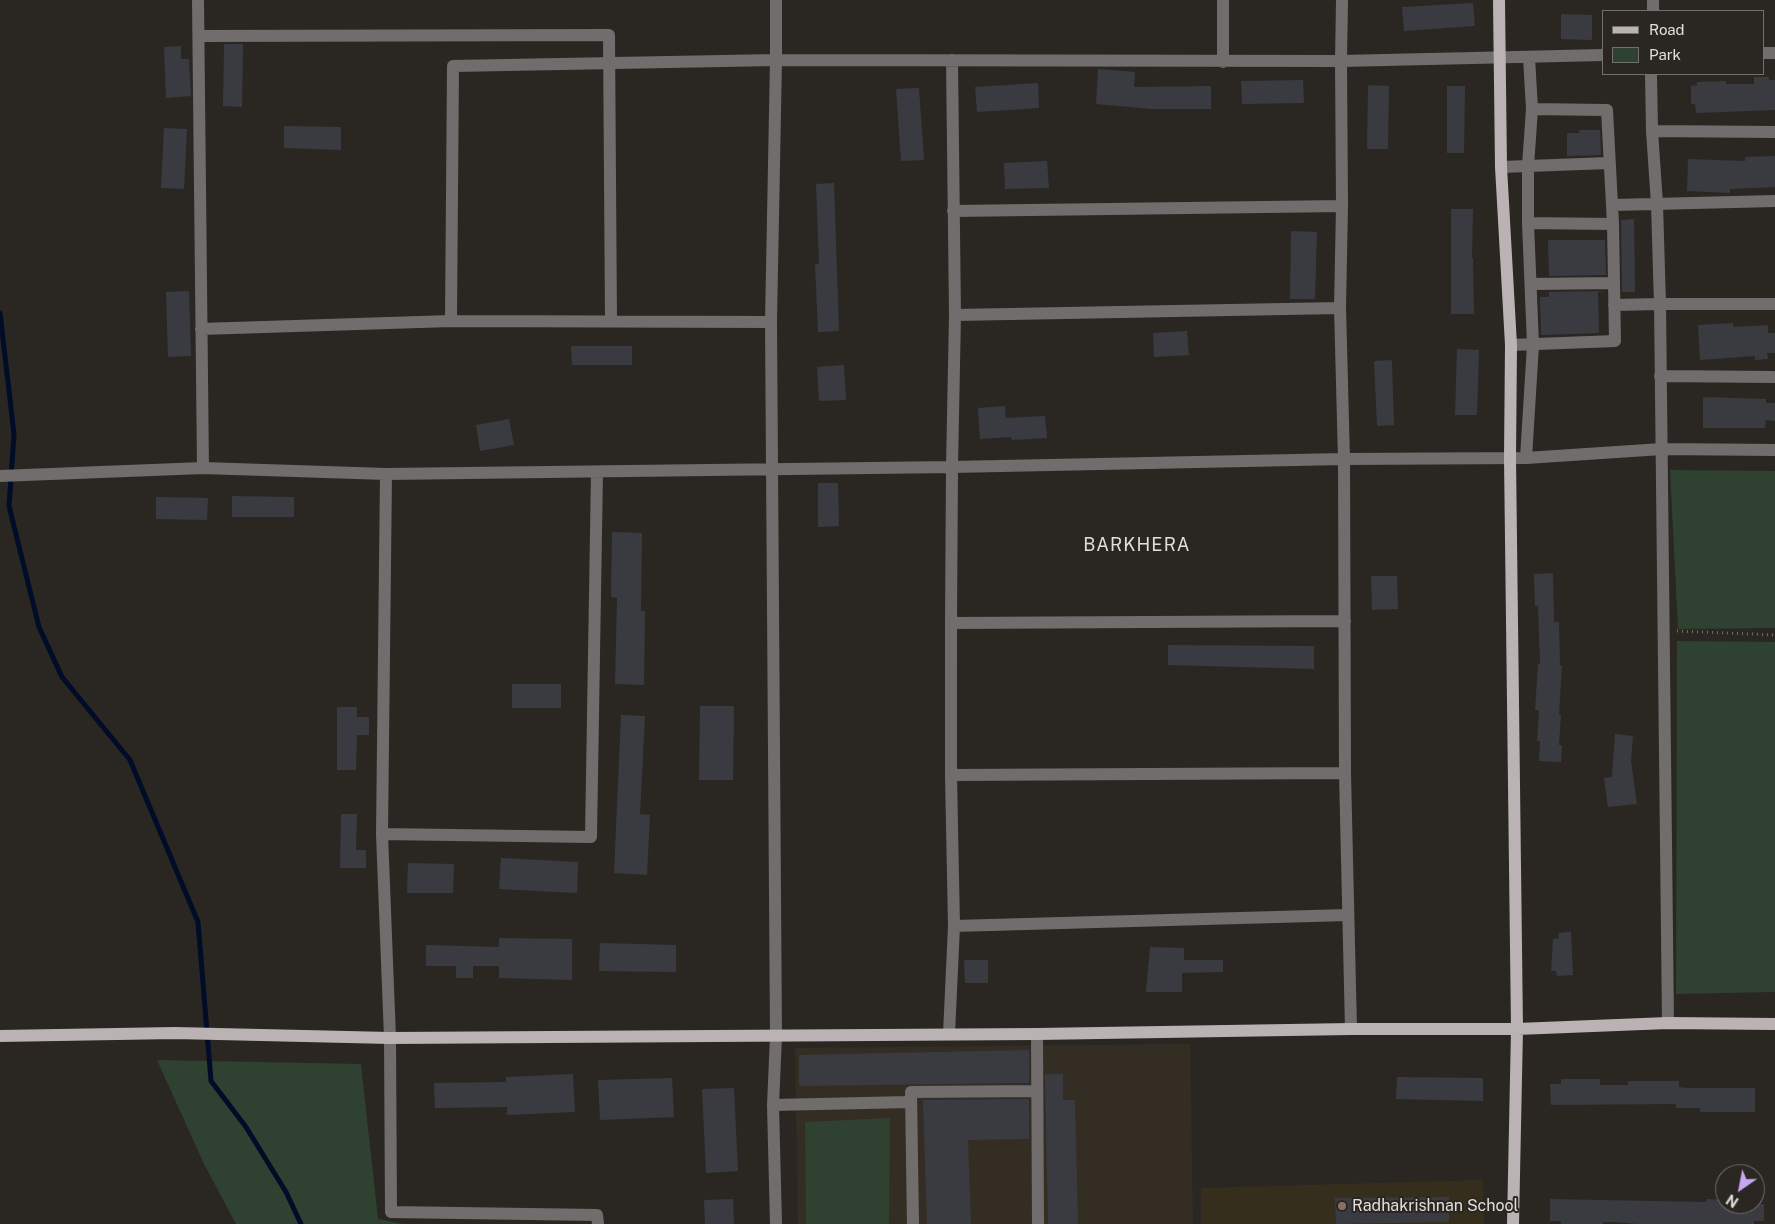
<!DOCTYPE html>
<style>
body{margin:0}
#map{position:relative;width:1775px;height:1224px;overflow:hidden;background:#2a2722;font-family:"Public Sans",sans-serif}
canvas{display:block}
.legend{position:absolute;left:1602px;top:10px;width:162px;height:65px;box-sizing:border-box;background:#2a2722;border:1px solid #73706c;margin:0;padding:6px 9px;list-style:none;font-size:15px;color:#e1dedb}
.legend li{display:flex;align-items:center;gap:10px;height:25px}
.legend b{width:25px;border:1px solid #73706c}
.north{position:absolute;left:1715px;top:1164px;width:50px;height:50px;box-sizing:border-box;background:#2a2722;border:1px solid #73706c;border-radius:50%;rotate:213deg;font-size:14px;font-weight:700;line-height:20px;text-align:center;color:#e1dedb}
.north::after{content:'';display:block;margin:auto;width:18px;height:22px;background:#c5a6f0;clip-path:polygon(50% 0,100% 100%,50% 72%,0 100%)}
</style>
<div id="map">
<canvas width="1775" height="1224"></canvas>
<ul class="legend">
<li><b style="height:6px;background:#bbb3b3"></b>Road</li>
<li><b style="height:14px;background:#2f4130"></b>Park</li>
</ul>
<div class="north">N</div>
</div>
<script>
const ctx = document.querySelector('canvas').getContext('2d');
ctx.lineJoin = 'round';
function fillPath(path, color) {
  ctx.fillStyle = color;
  ctx.fill(path, 'evenodd');
}
function poly(rows) {
  const path = new Path2D();
  for (const r of rows) {
    path.moveTo(r[0], r[1]);
    for (let i = 2; i < r.length; i += 2) path.lineTo(r[i], r[i + 1]);
  }
  return path;
}
function strokePath(path, color, width, dash) {
  ctx.strokeStyle = color;
  ctx.lineWidth = width;
  ctx.lineCap = dash ? 'butt' : 'round';
  ctx.setLineDash(dash || []);
  ctx.stroke(path);
}
function label(font, color, halo, rows, align = 'center') {
  ctx.font = font + ' "Public Sans",sans-serif';
  ctx.lineWidth = 4;
  ctx.setLineDash([]);
  ctx.textBaseline = 'middle';
  ctx.strokeStyle = halo;
  ctx.fillStyle = color;
  for (const [text, x, y, turn = 0] of rows) {
    ctx.save();
    ctx.translate(x, y);
    ctx.rotate((+turn || 0) * Math.PI / 180);
    ctx.textAlign = isNaN(turn) ? turn : align;
    if (halo) ctx.strokeText(text, 0, 0);
    ctx.fillText(text, 0, 0);
    ctx.restore();
  }
}
fillPath(poly([
 [1190,1044,1193,1224,798,1224,795,1048]
]), '#342d23');
fillPath(poly([
 [1483,1180,1484,1224,1201,1224,1201,1188]
]), '#362e1d');
fillPath(poly([
 [1670,470,1775,471,1775,628,1678,629],
 [1677,641,1775,642,1775,992,1676,994],
 [157,1060,361,1064,378,1219,403,1224,236,1224,204,1164],
 [890,1118,889,1224,806,1224,805,1122]
]), '#2f4130');
strokePath(poly([
 [0,313,14,434,9,506,39,627,62,677,130,760,198,922,211,1081,246,1127,286,1192,301,1224]
]), '#010d28', 5);
fillPath(poly([
 [1473,3,1475,26,1404,31,1402,7],
 [1561,14,1592,15,1592,40,1561,39],
 [224,44,243,44,242,107,223,106],
 [181,46,181,59,189,59,191,96,166,98,164,47],
 [1098,69,1135,72,1134,87,1211,86,1211,109,1152,109,1096,104],
 [1754,77,1769,77,1769,80,1775,80,1775,110,1696,113,1695,104,1691,104,1691,86,1697,85,1697,82,1726,81,1726,84,1754,84],
 [1303,80,1304,103,1242,104,1241,81],
 [1038,83,1039,108,977,112,975,87],
 [1368,85,1389,86,1388,149,1367,149],
 [1447,86,1465,86,1464,153,1447,153],
 [919,88,924,160,901,161,896,89],
 [284,126,341,127,341,150,284,148],
 [164,128,187,129,184,189,161,188],
 [1579,130,1600,130,1601,155,1567,156,1567,133,1579,133],
 [1775,156,1775,187,1730,189,1730,193,1687,191,1688,159,1745,161,1745,157],
 [1047,161,1049,188,1005,189,1004,163],
 [834,183,839,331,818,332,815,264,819,264,816,184],
 [1451,209,1473,209,1472,258,1473,258,1474,314,1451,314],
 [1634,219,1635,292,1622,292,1621,220],
 [1291,231,1317,232,1315,299,1290,299],
 [1548,240,1605,240,1606,275,1549,276],
 [189,291,191,356,168,357,166,292],
 [1606,291,1598,292,1599,333,1541,335,1540,297,1549,297,1549,292],
 [1733,323,1733,327,1768,325,1768,333,1775,333,1775,353,1767,353,1768,359,1755,360,1755,356,1700,360,1698,325],
 [1187,331,1189,355,1154,357,1153,333],
 [571,346,632,346,632,365,572,365],
 [1457,349,1479,350,1477,415,1455,415],
 [1392,360,1394,425,1377,426,1374,361],
 [844,365,846,400,819,401,817,367],
 [1703,397,1766,399,1766,403,1775,403,1775,421,1766,420,1765,428,1703,428],
 [1005,406,1006,418,1045,416,1047,438,1012,440,1011,437,980,439,978,408],
 [509,419,514,445,480,451,476,425],
 [818,483,838,483,839,526,818,527],
 [232,496,294,497,294,517,232,517],
 [156,497,208,498,207,520,156,519],
 [612,532,642,533,641,611,645,611,644,685,615,684,617,598,611,597],
 [1553,573,1554,622,1559,622,1560,665,1562,666,1559,714,1561,715,1559,745,1562,745,1561,762,1539,761,1540,741,1537,741,1539,710,1535,710,1538,664,1540,664,1538,606,1535,606,1534,574],
 [1371,576,1397,576,1398,609,1372,610],
 [1168,645,1314,646,1314,669,1168,665],
 [512,684,561,684,561,708,512,708],
 [700,706,734,706,733,780,699,780],
 [337,707,357,707,357,717,369,717,369,735,357,735,356,770,337,770],
 [621,715,645,716,640,814,650,815,647,875,614,873],
 [1615,734,1633,736,1631,761,1637,804,1608,807,1604,778,1612,777],
 [341,814,357,814,356,850,366,850,366,868,340,868],
 [501,858,578,862,577,893,499,889],
 [408,863,454,864,453,893,407,893],
 [1571,932,1573,975,1557,976,1556,971,1551,971,1553,939,1559,938,1558,933],
 [499,938,572,939,572,980,499,978,499,966,473,966,473,978,456,978,456,966,426,966,426,945,499,947],
 [600,943,676,945,676,972,599,971],
 [1150,947,1184,948,1184,960,1223,960,1223,972,1182,973,1182,992,1146,992],
 [964,960,988,960,988,983,965,983],
 [1029,1050,1029,1083,799,1086,799,1055],
 [573,1074,575,1112,507,1115,507,1107,435,1108,434,1083,506,1082,506,1077],
 [1045,1074,1063,1074,1063,1100,1075,1100,1078,1224,1048,1224],
 [1397,1077,1483,1078,1483,1101,1396,1099],
 [672,1078,674,1117,600,1120,598,1080],
 [1561,1079,1600,1079,1600,1085,1628,1085,1628,1081,1679,1081,1679,1087,1688,1088,1755,1088,1755,1112,1700,1112,1700,1108,1676,1108,1676,1104,1551,1105,1550,1084,1561,1084],
 [734,1088,738,1171,706,1173,702,1089],
 [1029,1099,1029,1139,968,1140,971,1224,927,1224,923,1100],
 [1449,1197,1449,1222,1336,1224,1335,1198],
 [733,1199,734,1224,705,1224,704,1200],
 [1550,1199,1706,1202,1707,1199,1725,1200,1725,1204,1764,1204,1764,1221,1754,1221,1754,1224,1638,1224,1612,1222,1603,1222,1603,1224,1561,1224,1561,1221,1550,1221]
]), '#3a3b41');
strokePath(poly([
 [1677,631,1775,635]
]), '#706d69', 3, [1, 4]);
strokePath(poly([
 [198,0,203,468],
 [776,0,776,60,771,322,776,1036,773,1105,776,1224],
 [1223,0,1223,62],
 [1342,0,1341,61,1342,206,1340,308,1344,459,1345,773,1351,1029],
 [1653,11,1653,0],
 [199,36,609,35,611,321],
 [1764,53,1775,53],
 [1651,74,1652,131,1657,204,1660,304,1668,1023],
 [1652,131,1775,132],
 [1501,167,1609,163],
 [1612,205,1775,201],
 [953,211,1342,206],
 [1528,223,1613,224],
 [1531,284,1614,283],
 [1614,305,1660,304,1775,304],
 [955,315,1340,308],
 [451,321,453,66,776,60,1341,61,1604,55],
 [201,329,451,321,771,322],
 [1511,345,1615,341,1613,224,1607,110,1532,109],
 [1660,376,1773,377],
 [1526,458,1533,345,1528,223,1528,166,1532,109,1529,57],
 [386,474,382,834,390,1038,391,1212,597,1215,598,1224],
 [0,476,203,468,386,474,952,467,1344,459,1526,458,1662,449,1775,450],
 [951,623,1345,621],
 [951,775,1345,773],
 [382,834,591,837,597,472],
 [954,926,1348,915],
 [949,1034,954,926,951,775,951,623,952,467,955,315,952,60],
 [1037,1034,1038,1224],
 [773,1105,910,1102],
 [913,1224,911,1092,1037,1091]
]), '#716d6d', 12);
strokePath(poly([
 [1499,0,1501,167,1511,345,1510,458,1517,1029,1513,1224],
 [0,1036,175,1033,390,1038,1037,1034,1351,1029,1517,1029,1668,1023,1775,1024]
]), '#bbb3b3', 12);
for (const [x, y, r, color] of [
 [1342,1206,5,"#8d6e63"]
]) {
  const dot = new Path2D();
  dot.arc(x, y, r, 0, 2 * Math.PI);
  ctx.fillStyle = color;
  ctx.fill(dot);
  strokePath(dot, '#2a2722', 2);
}
label('16px', '#e1dedb', '#2a2722', [
 ["Radhakrishnan School",1352,1206]
], 'left');
ctx.letterSpacing = '1px';
label('18px', '#e1dedb', '#2a2722', [
 ["BARKHERA",1137,545]
]);
ctx.letterSpacing = '0px';
</script>
